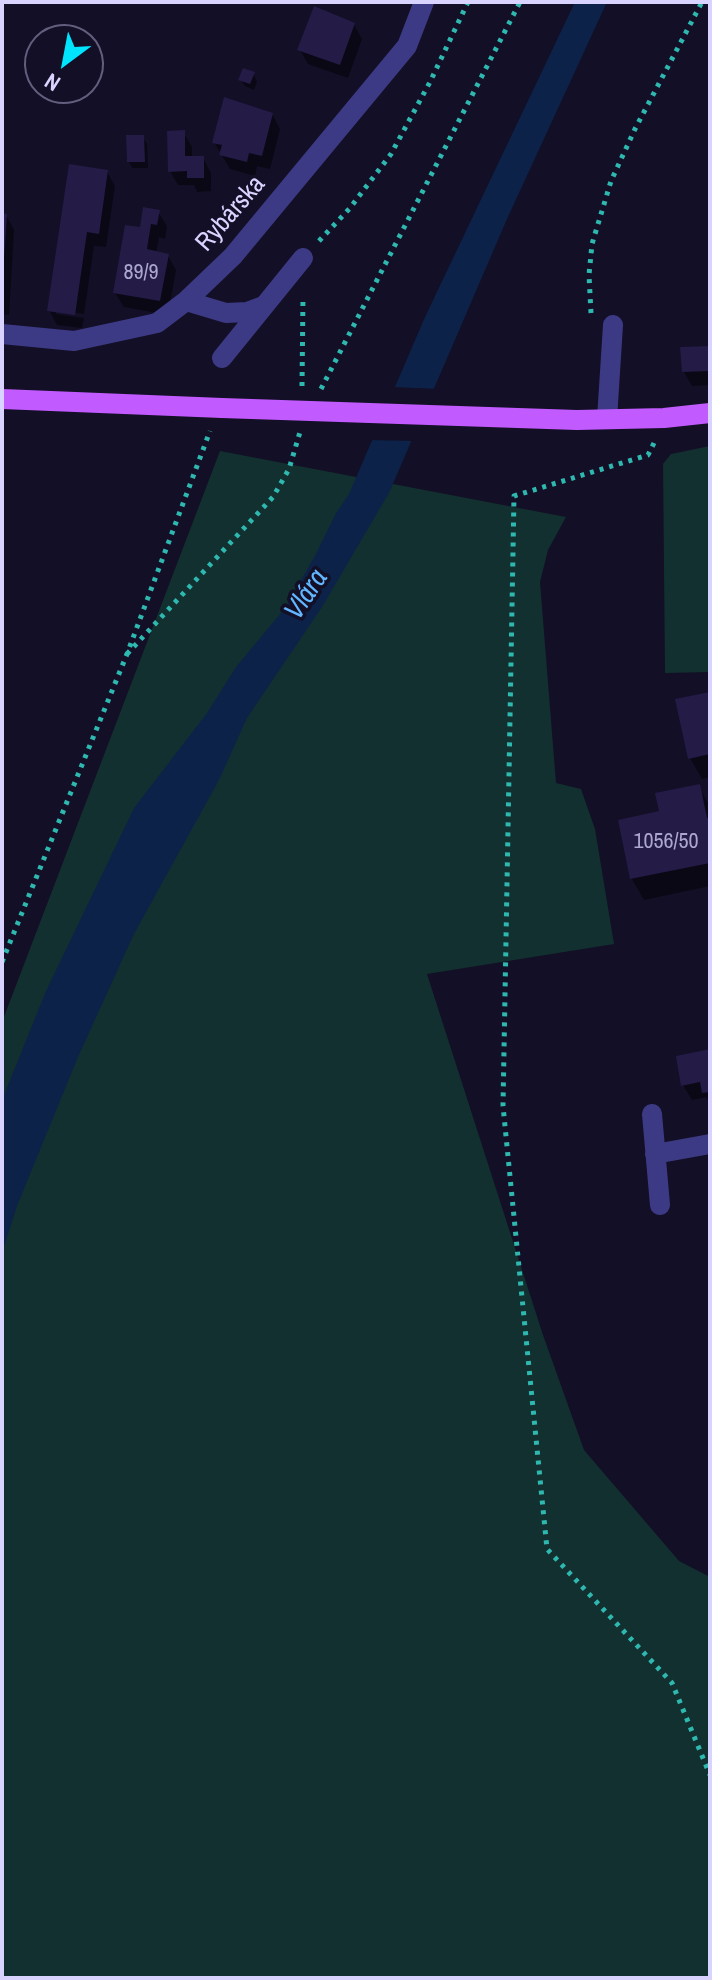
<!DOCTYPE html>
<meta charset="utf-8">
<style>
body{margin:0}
#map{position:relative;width:712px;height:1980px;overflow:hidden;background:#130f26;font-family:"Archivo Narrow",sans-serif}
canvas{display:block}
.frame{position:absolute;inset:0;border:4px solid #d9d4ff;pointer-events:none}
.north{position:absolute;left:24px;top:24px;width:80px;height:80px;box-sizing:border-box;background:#130f26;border:2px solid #625e7d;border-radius:50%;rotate:212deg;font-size:22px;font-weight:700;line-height:32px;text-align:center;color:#d9d4ff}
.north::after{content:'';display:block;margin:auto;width:28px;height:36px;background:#00e5ff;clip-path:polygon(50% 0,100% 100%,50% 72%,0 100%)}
</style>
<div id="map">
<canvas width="712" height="1980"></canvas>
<div class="frame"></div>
<div class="north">N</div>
</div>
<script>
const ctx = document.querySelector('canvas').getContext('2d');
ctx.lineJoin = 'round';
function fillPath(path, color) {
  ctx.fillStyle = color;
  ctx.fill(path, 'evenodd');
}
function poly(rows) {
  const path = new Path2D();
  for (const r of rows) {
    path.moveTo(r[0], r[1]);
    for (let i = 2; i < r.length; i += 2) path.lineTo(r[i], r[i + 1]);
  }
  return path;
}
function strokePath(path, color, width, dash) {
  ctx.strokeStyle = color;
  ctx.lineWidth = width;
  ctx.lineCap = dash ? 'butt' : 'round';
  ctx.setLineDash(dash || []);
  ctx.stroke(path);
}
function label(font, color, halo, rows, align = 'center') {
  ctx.font = font + ' "Archivo Narrow",sans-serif';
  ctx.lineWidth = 7;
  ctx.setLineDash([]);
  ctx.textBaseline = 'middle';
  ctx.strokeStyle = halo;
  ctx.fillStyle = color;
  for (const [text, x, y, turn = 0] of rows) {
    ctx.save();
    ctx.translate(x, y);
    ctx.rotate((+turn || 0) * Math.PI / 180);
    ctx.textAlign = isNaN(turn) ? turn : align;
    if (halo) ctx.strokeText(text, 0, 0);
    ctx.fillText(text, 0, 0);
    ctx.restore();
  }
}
fillPath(poly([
 [710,446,710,672,665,673,663,464,671,454],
 [220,451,566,517,548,550,540,582,556,783,581,789,595,829,614,944,427,974,543,1335,584,1450,679,1561,710,1577,710,1978,2,1978,2,1022]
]), '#12302f');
fillPath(poly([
 [575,2,607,2,507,219,389,493,322,607,247,718,219,780,134,934,78,1057,17,1206,2,1253,2,1100,46,991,134,808,207,713,236,667,285,608,316,554,336,513,349,494,425,317]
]), '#0c2248');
fillPath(poly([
 [392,387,439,389,416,441,369,440]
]), '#130f26');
fillPath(poly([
 [354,25,362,39,348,78,308,64,300,50],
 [253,74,257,81,254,90,245,86,241,80],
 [272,114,280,129,270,169,257,166,255,176,230,169,214,142],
 [183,132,192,147,192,158,203,158,211,173,211,191,197,192,194,185,178,185,170,171],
 [143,137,147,144,148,168,132,168,129,161],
 [107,172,115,186,106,247,94,246,84,314,56,310,56,314,84,318,82,328,57,325,49,310],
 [158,212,167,226,165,239,159,237,156,253,168,256,176,270,168,315,124,307,115,293,142,229],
 [2,215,6,215,14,230,9,315,2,314],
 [710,348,710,385,692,386,684,372],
 [710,694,710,777,702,779,690,758],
 [698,786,710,806,710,886,644,900,632,879,620,821,661,813],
 [710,1051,710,1103,706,1097,692,1100,683,1085]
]), '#0007');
fillPath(poly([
 [314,6,355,23,340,65,297,50],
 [243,68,255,72,250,84,238,80],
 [224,97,273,113,262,156,249,153,247,162,219,155,222,145,212,143],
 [185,130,185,156,204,156,204,178,187,178,187,171,168,172,167,131],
 [126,135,144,135,145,162,127,162],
 [69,164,108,170,99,234,87,232,75,315,47,311],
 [143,207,160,210,157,225,151,224,147,249,169,254,160,301,113,293,125,225,140,227],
 [2,213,7,214,4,258,2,257],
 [710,346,710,371,682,372,680,347],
 [710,692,710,754,688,759,675,699],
 [700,784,707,818,710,817,710,863,630,879,618,820,659,811,655,793],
 [710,1049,710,1092,702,1093,700,1082,681,1086,676,1056]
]), '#241b47');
strokePath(poly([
 [319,241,350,208,391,154,430,82,468,2],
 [591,313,589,275,592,244,611,181,635,129,702,2],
 [302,386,303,296],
 [321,389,520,2],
 [654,443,648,455,514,496,503,1106,547,1549,672,1683,710,1775],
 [127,654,273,497,289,469,300,432],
 [2,962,127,654,210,431]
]), '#2fb8b0', 5, [4, 6]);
strokePath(poly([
 [186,301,226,313,247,312,263,306],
 [2,334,74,341,157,323,186,301,233,256,407,46,424,2],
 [222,358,303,258],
 [607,419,613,325],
 [652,1114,660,1205],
 [655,1154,710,1144]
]), '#3d3a85', 20);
strokePath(poly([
 [2,399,222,408],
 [577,420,664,418,710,413]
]), '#c25bff', 20);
strokePath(poly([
 [222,408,577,420]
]), '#c25bff', 20);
label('22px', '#aca6d1', null, [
 ["89/9",141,273],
 ["1056/50",666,842]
]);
label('26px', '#d9d4ff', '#130f26', [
 ["Rybárska",231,214,-49]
]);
label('italic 28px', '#62b6ff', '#130f26', [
 ["Vlára",307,595,-56]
]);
</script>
